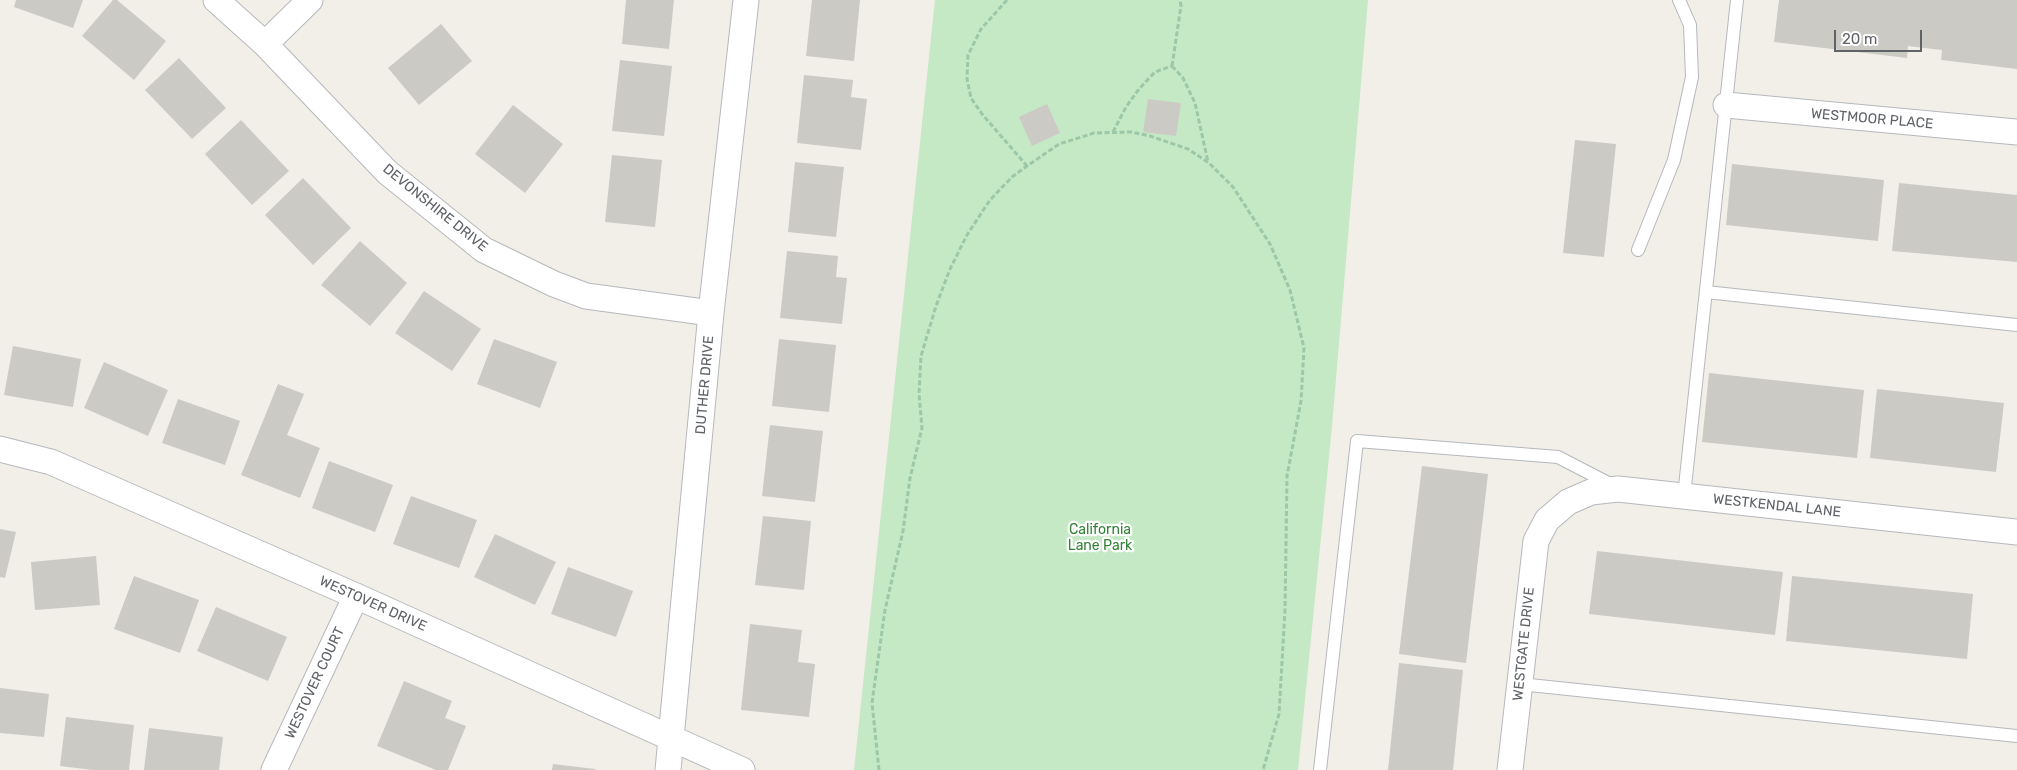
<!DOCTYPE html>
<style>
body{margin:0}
#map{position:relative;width:2017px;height:770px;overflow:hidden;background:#f1efe8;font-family:Rubik,sans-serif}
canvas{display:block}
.scale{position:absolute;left:1834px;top:30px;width:88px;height:22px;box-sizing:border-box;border:2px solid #5f6368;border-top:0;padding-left:6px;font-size:15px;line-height:18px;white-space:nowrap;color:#5f6368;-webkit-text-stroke:4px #fff;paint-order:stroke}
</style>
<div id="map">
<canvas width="2017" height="770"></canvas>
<div class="scale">20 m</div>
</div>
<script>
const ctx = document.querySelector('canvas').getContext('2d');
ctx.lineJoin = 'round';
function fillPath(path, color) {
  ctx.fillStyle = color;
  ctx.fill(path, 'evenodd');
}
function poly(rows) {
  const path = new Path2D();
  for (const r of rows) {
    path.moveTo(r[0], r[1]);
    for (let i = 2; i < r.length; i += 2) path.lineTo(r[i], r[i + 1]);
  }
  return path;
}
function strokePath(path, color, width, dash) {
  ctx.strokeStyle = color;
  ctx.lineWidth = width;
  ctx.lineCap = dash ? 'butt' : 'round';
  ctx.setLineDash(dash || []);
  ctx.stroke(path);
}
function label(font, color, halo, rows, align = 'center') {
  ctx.font = font + ' Rubik,sans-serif';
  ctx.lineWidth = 4.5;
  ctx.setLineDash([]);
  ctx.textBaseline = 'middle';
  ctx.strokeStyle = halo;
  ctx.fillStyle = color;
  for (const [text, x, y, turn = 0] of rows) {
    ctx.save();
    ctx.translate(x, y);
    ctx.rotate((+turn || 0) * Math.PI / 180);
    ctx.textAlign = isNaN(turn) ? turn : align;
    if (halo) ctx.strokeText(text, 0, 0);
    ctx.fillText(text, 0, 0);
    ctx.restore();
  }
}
fillPath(poly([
 [935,0,1368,0,1332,426,1298,770,854,770]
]), '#c5e8c5');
fillPath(poly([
 [16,0,83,0,73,28,14,7],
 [113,0,117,0,166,41,134,80,82,36],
 [626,0,674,0,669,49,622,44],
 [812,0,860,0,854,61,806,56],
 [1779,0,2017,0,2017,69,1941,60,1942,50,1908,46,1907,58,1774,42],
 [441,24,472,61,419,105,388,68],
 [179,58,226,108,192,139,145,90],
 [620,60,672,66,664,136,612,131],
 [804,75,853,80,851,97,867,99,861,150,797,143],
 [1148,99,1181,103,1176,136,1143,132],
 [1047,104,1060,133,1032,146,1019,117],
 [513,105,563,144,525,193,475,154],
 [241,120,289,171,252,205,205,154],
 [1575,140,1616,144,1604,257,1563,253],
 [612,155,662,160,655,227,605,222],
 [795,162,844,167,836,237,788,232],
 [1732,164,1884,180,1878,241,1726,225],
 [303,178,351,228,313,265,265,215],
 [1899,183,2017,195,2017,262,1892,251],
 [360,241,407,283,370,326,321,285],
 [787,251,838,256,836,277,847,278,842,324,780,318],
 [424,291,481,329,452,371,395,333],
 [494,339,557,362,540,408,477,384],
 [779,339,836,345,829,412,772,406],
 [13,346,81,359,73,407,4,395],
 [104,362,168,390,148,436,84,408],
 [1709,373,1864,390,1857,458,1702,442],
 [278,384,304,394,287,435,320,448,300,498,241,475],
 [1877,389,2004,403,1996,472,1870,458],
 [178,399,240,421,225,465,162,443],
 [770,425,823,431,815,502,762,496],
 [329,461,393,485,375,532,312,508],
 [1422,466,1488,474,1466,663,1399,654],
 [411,496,477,520,459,568,393,544],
 [763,516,811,521,804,590,755,585],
 [0,529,16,532,5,578,0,577],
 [495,534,556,562,535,605,474,577],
 [1597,551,1783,572,1775,635,1589,614],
 [96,556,100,605,35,610,31,562],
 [568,567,633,591,616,637,551,614],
 [134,576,199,600,180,653,114,629],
 [1792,576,1973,594,1967,659,1786,641],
 [216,607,287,637,268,681,197,651],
 [750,624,802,630,798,662,815,664,809,717,741,710],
 [1399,663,1463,670,1453,770,1388,770],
 [404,681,452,701,445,718,466,726,448,770,436,770,377,746],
 [0,688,49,694,44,737,0,733],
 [66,717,134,725,129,770,93,770,60,766],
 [149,728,223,737,219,770,144,770],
 [553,764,595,769,595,770,552,770]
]), '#cccac5');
const service = poly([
 [1638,250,1674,160,1692,77,1690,25,1679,0],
 [1706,292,2017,325],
 [1684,496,1737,0],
 [1520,684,2017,736],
 [1320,770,1357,441,1558,457,1614,486]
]);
const minor = poly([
 [216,0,265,44,387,172,484,250,554,284,586,296,711,313],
 [265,44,310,0],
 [1726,105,2017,132],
 [0,449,51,462,356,596,742,770],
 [274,770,356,596],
 [668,770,711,313,746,0],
 [1510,770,1536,541,1547,520,1568,502,1591,492,1618,489,2017,532]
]);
strokePath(service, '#b5b8bc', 14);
strokePath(minor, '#b5b8bc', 27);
strokePath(poly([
 [1007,0,981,29,968,55,967,79,971,98,982,114,1027,166],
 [1172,66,1183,78,1195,103,1208,162],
 [1172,66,1181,6,1180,0],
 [1113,132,1126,107,1139,89,1155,72,1172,66],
 [879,770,872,703,885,610,903,531,910,478,922,428,919,394,921,356,936,306,950,269,967,235,990,200,1012,177,1027,166,1059,144,1094,133,1131,132,1150,136,1188,149,1209,163,1233,187,1270,244,1290,290,1304,348,1301,401,1287,476,1285,610,1279,714,1263,770]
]), '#9cc7a9', 3, [5, 2.5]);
strokePath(service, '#fff', 12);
strokePath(minor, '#fff', 25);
label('14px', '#5f6368', '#fff', [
 ["WESTMOOR PLACE",1872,119,5],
 ["DEVONSHIRE DRIVE",435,208,39],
 ["DUTHER DRIVE",705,385,-85],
 ["WESTKENDAL LANE",1777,506,6],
 ["WESTOVER DRIVE",373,604,24],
 ["WESTGATE DRIVE",1524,644,-84],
 ["WESTOVER COURT",315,683,-65]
]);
label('14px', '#348238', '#fff', [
 ["California",1100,530],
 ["Lane Park",1100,546]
]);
</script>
